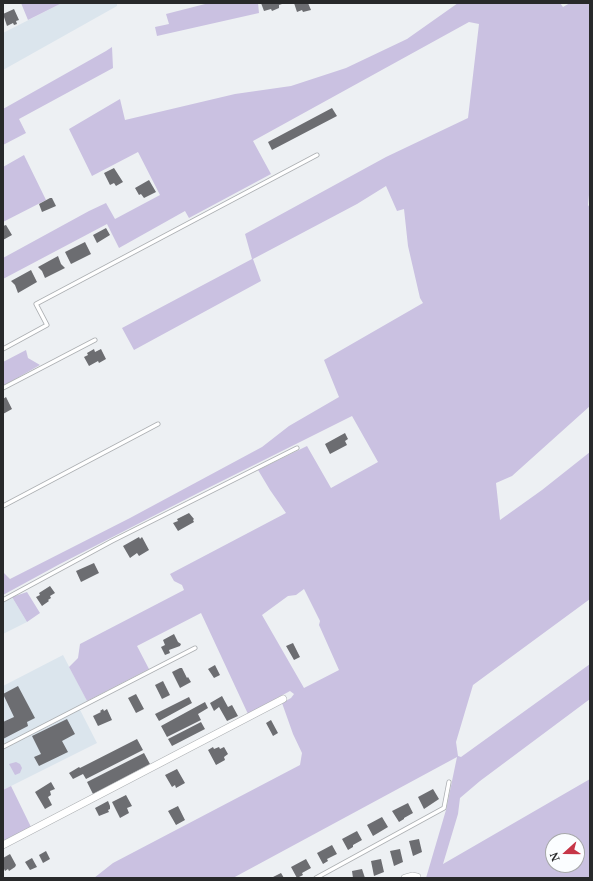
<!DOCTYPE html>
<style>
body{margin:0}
#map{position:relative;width:593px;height:881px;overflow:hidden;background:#edf0f3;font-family:"Noto Serif",serif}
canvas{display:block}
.frame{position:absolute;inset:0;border:4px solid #28292a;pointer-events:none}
.north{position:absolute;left:545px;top:833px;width:40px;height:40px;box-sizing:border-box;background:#fbfdff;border:1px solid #a7a8aa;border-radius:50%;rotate:249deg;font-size:11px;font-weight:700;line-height:16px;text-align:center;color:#28292a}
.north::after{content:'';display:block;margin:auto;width:14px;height:18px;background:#c63547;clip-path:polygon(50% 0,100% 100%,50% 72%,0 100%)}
</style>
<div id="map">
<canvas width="593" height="881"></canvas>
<div class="frame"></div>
<div class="north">N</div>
</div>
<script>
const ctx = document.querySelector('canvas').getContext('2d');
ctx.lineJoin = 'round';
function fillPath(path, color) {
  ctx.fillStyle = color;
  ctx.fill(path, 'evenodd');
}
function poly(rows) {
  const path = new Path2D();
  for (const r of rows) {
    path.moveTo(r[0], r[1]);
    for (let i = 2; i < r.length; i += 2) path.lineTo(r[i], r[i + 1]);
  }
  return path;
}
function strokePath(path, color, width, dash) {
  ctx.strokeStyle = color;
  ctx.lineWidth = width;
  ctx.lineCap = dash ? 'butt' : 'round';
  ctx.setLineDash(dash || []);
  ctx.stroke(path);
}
fillPath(poly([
 [62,3,117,3,117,6,3,70,3,33],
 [12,597,27,622,3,634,3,602],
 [63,655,87,701,78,706,97,743,3,790,3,686]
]), '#dbe5ed');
fillPath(poly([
 [21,3,62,3,28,20],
 [209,3,258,3,259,13,157,36,155,27,169,24,166,14],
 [458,3,560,3,563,7,570,3,590,3,590,185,588,205,590,208,590,406,512,476,496,483,500,520,542,490,590,452,590,599,473,685,456,742,458,756,461,757,590,664,590,699,480,781,460,798,458,814,443,864,590,779,590,878,426,878,446,810,457,757,233,878,94,878,113,863,300,765,302,753,293,734,282,703,291,698,294,694,290,691,248,714,201,613,137,646,149,669,87,701,69,667,78,658,80,644,184,590,182,585,174,581,170,574,286,513,270,490,258,470,307,446,331,488,378,462,352,416,202,491,58,565,3,595,3,572,10,579,130,518,262,447,289,426,339,397,324,360,423,303,420,298,408,246,404,209,397,211,386,186,357,204,253,259,261,281,134,350,122,328,252,259,245,234,386,157,468,118,479,24,469,22,253,141,271,174,189,218,185,211,119,248,107,224,3,279,3,258,89,211,106,203,115,219,160,195,138,152,92,176,69,129,120,99,125,120,235,94,291,86,346,68,407,39],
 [304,589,320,621,319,625,339,670,304,688,262,615,288,596,296,595],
 [553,841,577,841,577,865,553,865],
 [112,47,113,68,19,119,26,133,3,145,3,109,106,51],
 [24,155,46,200,3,222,3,167],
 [26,350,28,358,40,365,3,386,3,362],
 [27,592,40,613,27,622,12,597],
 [16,762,20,764,22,768,20,773,15,775,9,764],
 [11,786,31,827,3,842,3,790]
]), '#cac1e1');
fillPath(poly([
 [261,3,285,3,279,5,279,8,272,11,271,9,264,11],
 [294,3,308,3,311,10,303,12,302,10,297,12],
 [14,9,19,20,16,21,17,24,14,25,13,23,7,26,3,14],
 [332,108,337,116,272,150,268,142],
 [114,168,123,182,116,186,114,183,110,185,104,173],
 [149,180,156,192,144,198,141,194,139,195,135,188],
 [50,198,52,198,56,206,42,212,39,204],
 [6,225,12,235,3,240,3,226],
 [106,228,110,235,97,243,93,235],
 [85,242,91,254,71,264,65,252],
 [58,256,61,264,65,268,45,278,42,271,38,267],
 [31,270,37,282,18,293,15,285,11,281],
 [94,349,95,352,101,349,106,359,99,363,98,361,89,366,84,357,88,355,87,353],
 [6,397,12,409,3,414,3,399],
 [345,433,348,439,345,441,347,445,330,454,325,444],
 [189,513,194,519,193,520,194,522,178,531,173,523,178,521,177,519],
 [139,537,140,539,142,537,149,550,139,556,137,553,130,558,123,546],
 [94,563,99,573,81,582,76,571],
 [50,586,55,593,50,596,51,598,48,600,49,601,42,606,36,597,40,595,39,593],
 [174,634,178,642,181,644,180,646,169,650,170,653,165,655,161,647,165,645,163,640],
 [293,643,300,657,294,660,286,646],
 [215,665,220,675,214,678,208,669],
 [180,668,182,668,187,678,188,677,191,682,180,688,172,672],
 [163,681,170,695,162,699,155,685],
 [18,686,35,718,27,722,28,726,3,739,3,722,14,717,3,694],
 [136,694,144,709,136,713,128,698],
 [222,696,228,707,232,705,238,716,227,721,219,707,214,711,210,703],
 [189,697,192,703,159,721,155,714],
 [205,702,208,708,198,714,201,720,167,737,161,726],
 [103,709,104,711,107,709,112,720,98,726,93,716,101,712,100,711],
 [67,719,75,734,62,741,68,752,39,766,34,757,41,754,32,736],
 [271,720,278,733,273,736,266,723],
 [201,722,205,729,172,746,168,739],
 [137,739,143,750,86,779,83,774,73,779,69,773,79,767,80,768],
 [213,747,214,749,219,747,220,749,224,747,228,754,224,757,225,760,216,765,208,750],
 [144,753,150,764,93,794,87,782],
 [177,769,185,783,176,788,175,785,172,787,165,775],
 [51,782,55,789,50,791,51,795,48,797,52,805,45,809,35,792],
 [433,789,439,799,424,809,418,797],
 [126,795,132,806,127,808,129,813,120,818,112,802],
 [108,801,110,806,110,809,108,810,109,812,99,816,95,808],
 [408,803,413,813,404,818,404,819,399,822,392,811],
 [178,806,185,820,176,825,168,811],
 [382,817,388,827,373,836,367,825],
 [357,831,362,840,353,845,353,847,348,850,342,839],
 [419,839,422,852,413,856,409,841],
 [332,845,337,854,327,859,328,861,323,864,317,853],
 [400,849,403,862,394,866,390,851],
 [46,851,50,859,43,863,39,855],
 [10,854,16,865,15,867,9,871,8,869,5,871,3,867,3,858],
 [32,858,37,867,30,870,25,862],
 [306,859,311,868,302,873,303,875,297,878,291,867],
 [381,859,384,872,374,876,371,861],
 [362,869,365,878,353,878,352,871],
 [281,873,284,878,271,878]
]), '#6c6d71');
const lane = poly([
 [3,349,47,325,36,304,317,155],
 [3,388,95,340],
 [3,506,158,424],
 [3,600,112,541,297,448],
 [3,747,195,648],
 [316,878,444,808,449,782]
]);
const street = poly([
 [3,845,283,699],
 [405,878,412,876,417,877]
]);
strokePath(lane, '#acafb2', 5);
strokePath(street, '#acafb2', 8);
strokePath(lane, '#fff', 3.5);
strokePath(street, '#fff', 7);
</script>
